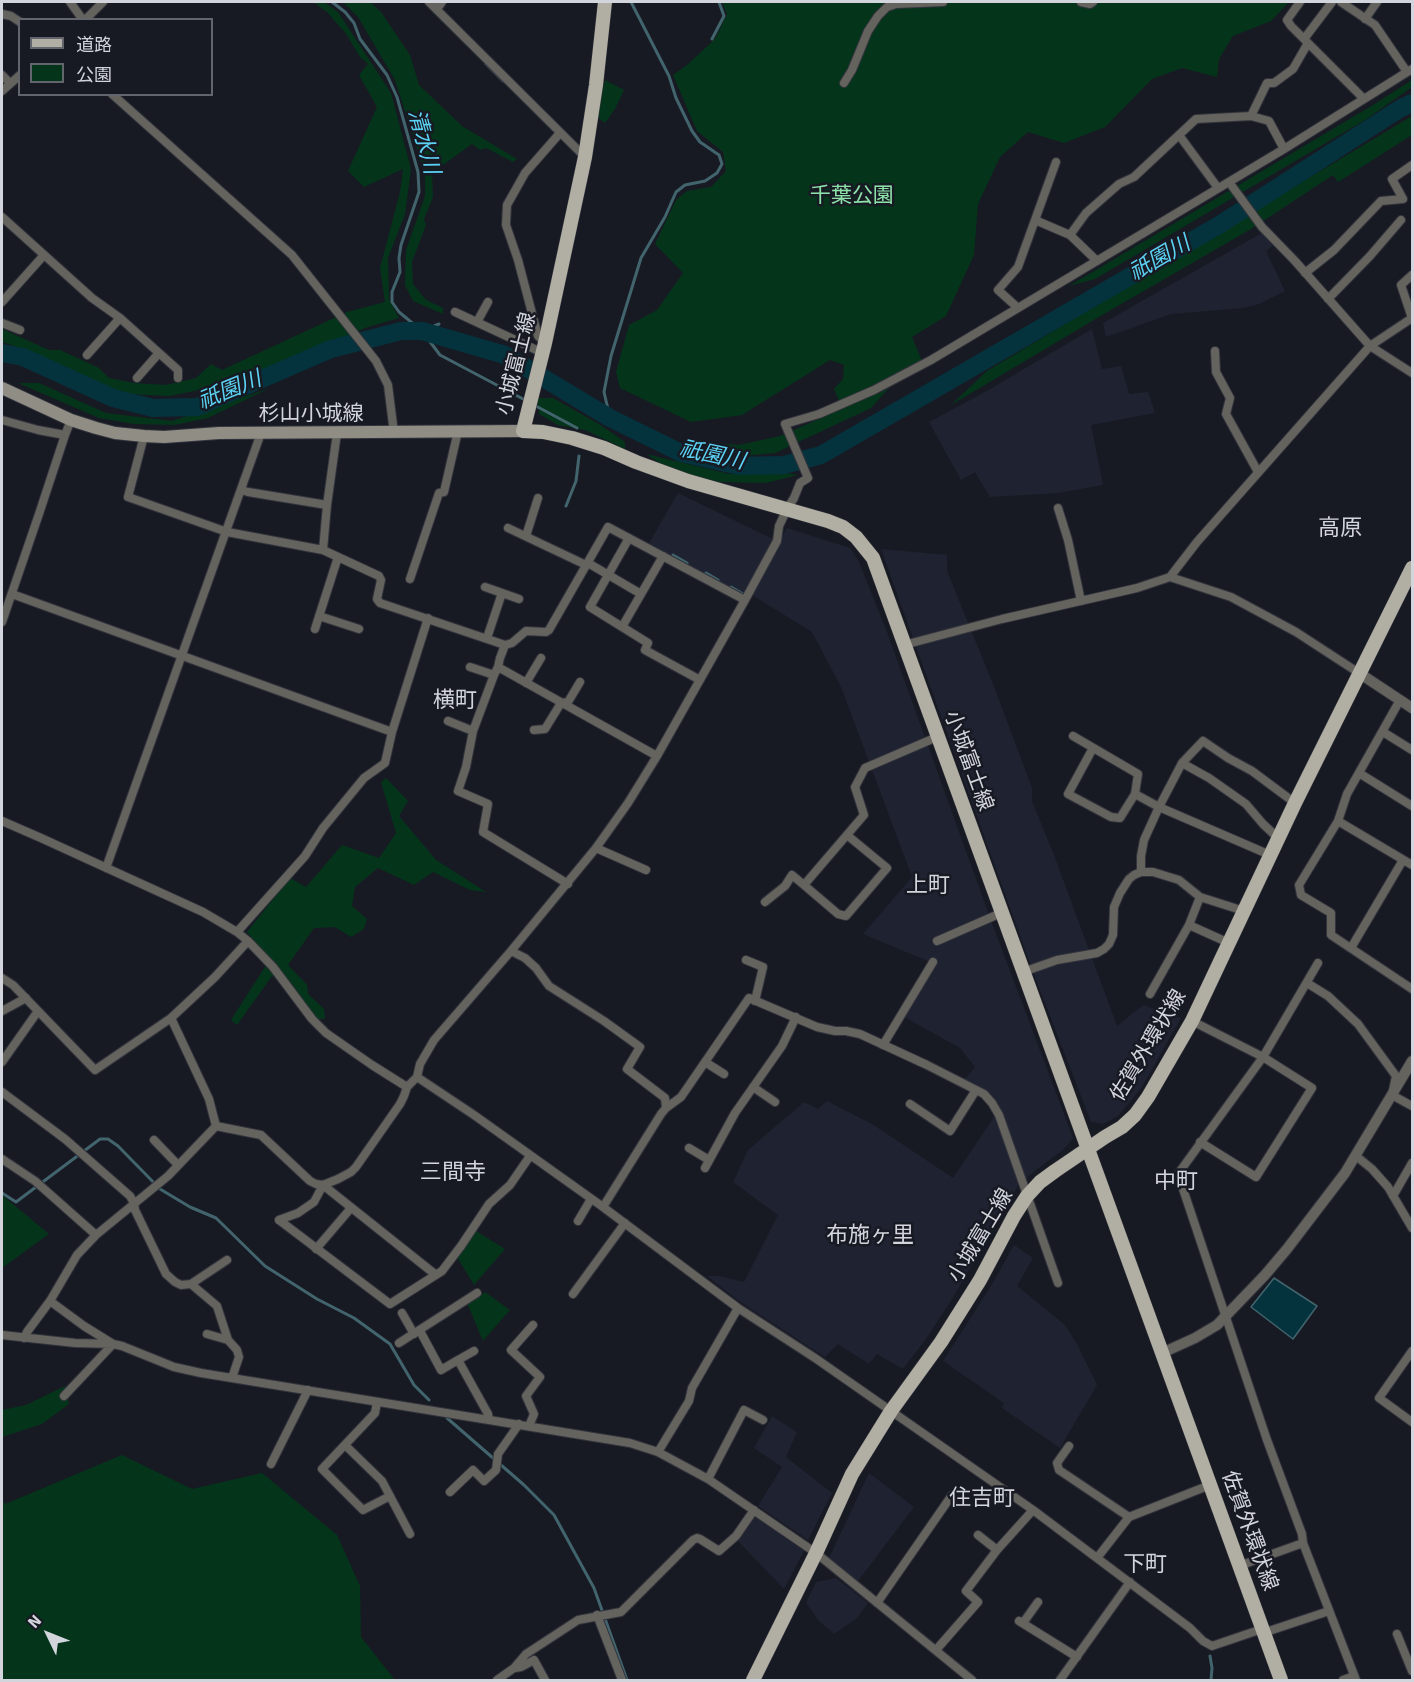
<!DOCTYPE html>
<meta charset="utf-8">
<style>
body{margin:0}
#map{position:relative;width:1414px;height:1682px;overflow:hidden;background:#181a23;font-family:Signika,"Noto Sans JP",sans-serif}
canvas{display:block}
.frame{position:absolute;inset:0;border:3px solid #d3d5dc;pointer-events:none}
.legend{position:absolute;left:18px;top:18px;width:195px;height:78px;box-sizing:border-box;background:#181a23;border:2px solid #63656d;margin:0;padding:8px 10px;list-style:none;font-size:18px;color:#d3d5dc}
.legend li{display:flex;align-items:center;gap:12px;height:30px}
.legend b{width:30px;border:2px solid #63656d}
.north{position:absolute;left:18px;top:1604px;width:60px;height:60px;-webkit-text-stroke:4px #181a23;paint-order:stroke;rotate:313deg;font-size:16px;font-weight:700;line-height:24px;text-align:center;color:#d3d5dc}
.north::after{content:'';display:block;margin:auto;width:21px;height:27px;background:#d3d5dc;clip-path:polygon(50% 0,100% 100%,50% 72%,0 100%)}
</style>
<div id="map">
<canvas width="1414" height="1682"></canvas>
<div class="frame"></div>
<ul class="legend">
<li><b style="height:8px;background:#b1aea3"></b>道路</li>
<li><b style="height:16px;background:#04351b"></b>公園</li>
</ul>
<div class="north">N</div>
</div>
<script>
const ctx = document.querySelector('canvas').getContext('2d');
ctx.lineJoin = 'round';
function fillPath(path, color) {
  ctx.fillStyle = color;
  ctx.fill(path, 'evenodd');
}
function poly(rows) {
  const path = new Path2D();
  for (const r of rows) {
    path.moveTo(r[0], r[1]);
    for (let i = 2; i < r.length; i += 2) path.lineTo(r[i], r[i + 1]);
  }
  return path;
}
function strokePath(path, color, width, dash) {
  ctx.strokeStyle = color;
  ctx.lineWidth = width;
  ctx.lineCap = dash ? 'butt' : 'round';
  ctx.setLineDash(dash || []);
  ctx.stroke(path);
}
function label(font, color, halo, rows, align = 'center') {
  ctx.font = font + ' Signika,"Noto Sans JP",sans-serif';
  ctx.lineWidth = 5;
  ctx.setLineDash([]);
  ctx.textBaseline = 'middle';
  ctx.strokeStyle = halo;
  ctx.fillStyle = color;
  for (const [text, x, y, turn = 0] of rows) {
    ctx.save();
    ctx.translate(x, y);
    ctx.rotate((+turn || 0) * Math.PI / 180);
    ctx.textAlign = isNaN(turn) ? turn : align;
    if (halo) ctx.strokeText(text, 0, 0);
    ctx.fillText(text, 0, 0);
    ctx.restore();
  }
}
fillPath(poly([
 [1262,233,1273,246,1266,251,1285,291,1259,304,1243,308,1171,314,1106,337,1103,323],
 [1092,329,1102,369,1121,366,1129,394,1148,392,1155,413,1091,425,1103,485,1058,493,990,497,975,472,961,480,929,422,985,392],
 [678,493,779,542,787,528,850,548,859,562,887,632,989,915,1073,1138,1064,1149,1032,1173,1018,1186,952,1299,926,1339,903,1369,877,1354,869,1364,838,1344,825,1357,739,1301,707,1276,720,1276,744,1282,778,1215,733,1182,748,1150,804,1102,818,1109,827,1101,872,1124,953,1178,1000,1108,988,1092,965,1079,975,1067,960,1048,899,1014,928,961,863,934,912,877,841,687,812,632,752,595,742,595,648,545],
 [881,549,947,555,947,571,993,684,1032,788,1032,801,1054,855,1117,1026,1143,1005,1181,1018,1142,1087,1118,1116,1103,1124,1091,1122,1033,972],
 [1014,1245,1033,1258,1017,1286,1065,1325,1077,1344,1097,1385,1060,1448,1002,1408,1004,1403,943,1361,991,1286],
 [772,1416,797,1432,786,1457,832,1493,808,1540,758,1506,782,1467,754,1448],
 [869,1473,914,1507,858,1581,829,1558],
 [755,1517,804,1551,784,1589,738,1541],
 [836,1578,868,1603,856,1619,834,1634,819,1621,806,1603,816,1582]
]), '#1f2231');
fillPath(poly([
 [313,2,324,2,338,12,391,93,411,169,405,214,388,258,389,299,399,318,368,327,234,383,169,396,130,394,98,386,18,347,2,342,2,329,49,350,60,350,99,368,109,378,134,383,166,385,196,378,211,364,222,370,347,312,385,302,380,268,400,192,403,169,364,187,348,171,377,107,359,75,368,64,360,57,347,35,327,12],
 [343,2,371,3,381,12,410,55,419,85,462,126,517,159,513,162,486,148,480,150,472,144,432,173,433,197,424,219,426,225,412,262,413,284,426,300,443,308,443,314,413,301,405,285,406,250,425,196,425,173,395,80,358,17],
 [722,2,1289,2,1271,21,1233,36,1219,59,1217,77,1182,68,1152,79,1105,127,1064,143,1028,132,1000,157,978,204,974,255,946,316,912,337,922,361,840,403,834,389,843,379,844,365,830,360,742,415,691,422,620,388,616,372,629,325,657,310,683,273,655,244,676,200,687,191,711,187,726,171,723,152,697,131,673,75,687,65,715,39,727,14],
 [605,80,624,90,615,109,605,123,597,117],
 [1412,80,1412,87,1365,120,1095,279,1069,286,1373,105],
 [1412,116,1412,135,1338,182,1333,175,1251,229,1109,311,951,405,987,371],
 [18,383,39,383,106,413,172,421,270,388,208,418,174,425,134,424,99,418],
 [889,388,871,408,775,453,743,456,707,442,739,445,780,436],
 [529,398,553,398,599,424,625,442,625,449,585,430,558,425,539,414,539,405],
 [646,454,729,474,777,472,798,475,766,483,720,482,669,469],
 [386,778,408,801,399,816,436,860,486,892,470,890,433,872,414,885,378,868,355,887,352,906,367,919,364,929,351,937,335,927,314,928,288,965,307,985,308,994,324,1009,325,1019,316,1019,292,984,272,976,237,1025,231,1020,270,959,247,932,290,878,306,887,342,845,379,858,396,833,381,782],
 [2,1195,49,1234,2,1268],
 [476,1231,505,1249,474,1285,457,1257],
 [485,1292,510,1310,483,1341,467,1303],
 [65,1386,69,1404,42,1424,2,1437,2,1410,26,1405],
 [122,1455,192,1489,262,1473,337,1535,360,1586,361,1637,395,1680,2,1680,2,1499,5,1504]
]), '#04351b');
const water = poly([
 [1274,1278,1317,1306,1293,1339,1251,1307,1274,1278]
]);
fillPath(water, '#04333e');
strokePath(water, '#42646d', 1.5);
strokePath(poly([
 [332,2,345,12,354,23,360,39,387,75,397,97,418,172,419,192,401,245,399,258,400,272,392,292,392,302,399,312,422,331],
 [712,39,724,16,719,2],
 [486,64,503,81],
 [439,324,422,331,440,355,525,400],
 [534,405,577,428],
 [610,418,604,392,611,356,641,258,665,217,676,192,685,185,705,181,717,173,722,164,719,155,700,142,692,131,676,98,669,76,631,2],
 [566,506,576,481,579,456],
 [673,555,687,563],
 [706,573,718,580],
 [731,587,743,594],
 [2,1193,16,1202,100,1139,108,1139,118,1146,160,1189,190,1207,216,1218,265,1266,317,1299,354,1318,390,1344,414,1385,429,1400],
 [447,1418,524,1485,554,1515,594,1588,627,1680],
 [1210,1656,1212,1668,1211,1680]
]), '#42646d', 3);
strokePath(poly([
 [2,353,23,357,113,398,153,408,197,407,331,349,401,331,422,331,505,355,610,418,681,453,739,466,784,465,821,455,1219,225,1401,108,1412,103]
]), '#04333e', 18);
const minor = poly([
 [70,2,83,20],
 [429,2,585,157],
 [1081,2,1090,4,1093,2],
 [1300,2,1287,20,1291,26,1363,98],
 [1341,2,1375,25,1407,72],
 [437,9,442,2],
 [2,14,11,16,20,22],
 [1365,19,1377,2],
 [85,20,103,2],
 [1304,39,1332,2],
 [2,75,10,83],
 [844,83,852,70,868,31,878,16,887,7,896,4,943,2],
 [2,91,20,75],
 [112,94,292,255,376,361,388,385,394,433],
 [1251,116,1267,83,1274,83,1293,69,1308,43],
 [1179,135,1218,188],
 [1229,182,1262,227,1295,261,1370,346,1412,373],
 [2,217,92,298,120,318,178,370,178,378],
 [1035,220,1070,235,1097,261],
 [1070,235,1086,213,1119,184,1134,177,1196,119,1251,116,1269,121,1284,149],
 [1305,273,1334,250,1381,201,1403,199,1392,179,1412,165],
 [1328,299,1370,256,1401,220],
 [2,302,44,255],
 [1018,308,998,290,1018,267,1056,162],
 [455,312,543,353],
 [1412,318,1401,285,1412,275],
 [477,322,488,302],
 [2,323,20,330],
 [545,343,538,336,518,260,506,225,507,205,525,173,560,133],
 [1215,351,1216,372,1230,398,1226,414,1258,472],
 [87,355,120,318],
 [137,378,159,353],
 [2,420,38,430,65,435],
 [144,436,128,497,227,532,323,550,379,576,381,580,377,599,380,603,505,645,512,643,526,631,546,632,549,630,608,527,745,600],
 [241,490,248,492,327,505],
 [1058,508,1068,540,1081,601],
 [508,528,586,565],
 [526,536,538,498],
 [629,538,590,607,648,643,645,650,700,680],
 [323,550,327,505,337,433],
 [588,563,641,594],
 [1170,577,1231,597,1296,632,1359,673],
 [410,579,439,493,444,492,458,431],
 [485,587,519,599],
 [12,594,392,732],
 [319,616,359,629],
 [2,622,40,511,65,435,71,420],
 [622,627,663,556],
 [315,629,338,557],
 [487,638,502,593],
 [505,645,500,658,498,667,657,756],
 [904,645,1002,619,1137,588,1170,577,1197,542,1370,346,1412,318],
 [470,667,494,675],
 [498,667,494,675,473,731,466,767,458,791,488,804,483,832,568,884],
 [526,683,541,658],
 [1400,700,1347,794,1338,821,1299,885,1301,895,1331,913,1331,935,1412,989],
 [448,721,473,731],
 [534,730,545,729,561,703,568,702,580,682],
 [1383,732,1412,750],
 [1073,736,1138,774,1135,794,1159,807,1270,855],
 [1093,748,1068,794,1111,817,1120,818,1135,794],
 [1182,763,1209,778,1246,804,1263,824,1278,838],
 [1359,773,1412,806],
 [2,821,41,838,203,912,237,932,248,941,273,967,312,1019,326,1033,372,1065,407,1087],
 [1338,821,1412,865],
 [596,848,646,870],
 [106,868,261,433],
 [1141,872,1141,856,1144,840,1159,807,1182,763,1203,741,1228,758,1252,771,1295,803],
 [804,885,838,914,846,916,887,868,847,835],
 [1200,897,1189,925,1229,943],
 [765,902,785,886,792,875,804,885,864,815,855,787,865,768,937,737],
 [237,932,305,856,323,828,364,778,385,763,392,732,428,618],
 [937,941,1001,913],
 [1351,948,1403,860],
 [511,951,525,958,536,968,549,986,604,1021,640,1047,627,1069,665,1098,666,1108],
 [746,960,763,967,755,1001],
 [1023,972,1057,960,1097,953,1104,949,1109,944,1113,935,1114,907,1120,893,1129,879,1134,875,1141,872,1153,872,1179,880,1200,897,1244,911],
 [2,978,13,985,95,1070,171,1018,215,977,248,941],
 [1307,983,1328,996,1358,1024,1396,1076,1392,1095,1412,1106],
 [1150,994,1189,925],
 [2,1011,26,998],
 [171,1018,209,1099,216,1126],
 [1192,1021,1263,1057,1178,1174,1267,1440,1302,1534,1303,1543,1356,1680],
 [883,1045,933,962],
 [2,1062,38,1011],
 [705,1062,724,1074],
 [417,1077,474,1115,603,1207,738,1308,815,1358,1033,1510,1190,1628,1203,1641,1212,1646,1262,1629],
 [753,1087,775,1102],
 [2,1092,65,1139,130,1196,134,1203,135,1210,166,1274,175,1282,181,1285,191,1284,227,1260],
 [910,1104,950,1131,976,1090],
 [216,1126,261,1135,310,1181,316,1184,323,1185,338,1179,351,1172,356,1167,400,1104,404,1096,407,1087,417,1077,420,1064,434,1040,511,951,596,848,628,803,657,756,745,600,777,541,779,526,787,509,794,498,800,483,808,478,785,424,819,414,874,390,931,360,1284,149,1412,69],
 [154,1140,178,1165],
 [1200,1142,1256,1177,1312,1088,1263,1057,1318,963],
 [689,1148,709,1160],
 [1356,1156,1372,1169,1388,1187,1412,1228],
 [2,1159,35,1181,96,1235],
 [705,1168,735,1113,782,1046,796,1017],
 [1393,1196,1412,1163],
 [603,1207,661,1114,666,1108,681,1097,749,998,817,1027,835,1031,846,1031,860,1034,927,1065,984,1094,992,1103,999,1115,1058,1283],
 [279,1220,390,1304,442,1271,461,1246,489,1204,510,1185,530,1156],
 [279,1220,298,1213,314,1202,323,1185,436,1275],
 [578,1221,591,1199],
 [316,1249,351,1208],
 [191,1284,217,1306,228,1340,237,1350,239,1357,232,1378],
 [573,1294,625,1223],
 [50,1301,84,1326,113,1344,64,1396],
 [402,1313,414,1334],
 [420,1331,441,1370,458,1360,488,1414,489,1420],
 [207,1334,228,1340],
 [2,1335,75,1343,113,1344,122,1346,174,1367,201,1373,630,1443,658,1452,708,1479,816,1553,972,1680],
 [24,1338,27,1332,50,1301,77,1255,96,1235,168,1176,216,1126],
 [399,1343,477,1293],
 [1412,1351,1379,1398,1412,1422],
 [458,1360,474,1351],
 [377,1402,375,1413,322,1469,363,1510,390,1496],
 [529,1426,534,1414,526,1396,540,1377,511,1350,533,1325],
 [345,1445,382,1481,410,1534],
 [1069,1446,1057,1463,1059,1470,1129,1517],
 [658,1452,689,1401,692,1388,738,1308],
 [271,1464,308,1390],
 [708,1479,744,1410,763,1420],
 [450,1492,473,1470,484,1481,496,1470,498,1454,519,1424],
 [978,1535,997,1550],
 [1097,1558,1129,1517,1210,1485],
 [1239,1566,1303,1543],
 [877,1603,952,1495],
 [597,1615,622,1680],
 [1019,1621,1077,1657],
 [1023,1623,1038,1602],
 [1263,1633,1329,1611],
 [1397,1634,1412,1671],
 [936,1650,978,1602,966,1591,997,1550,1033,1510],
 [515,1668,521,1667,534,1660,545,1680],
 [497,1680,514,1668,526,1654,578,1620,621,1612,693,1540,697,1538,700,1539,719,1551,736,1536,754,1510],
 [1060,1680,1130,1582],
 [1343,1680,1354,1676]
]);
const tertiary = poly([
 [1359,673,1412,708],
 [1162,1353,1195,1338,1217,1325,1265,1275,1287,1249,1345,1173,1412,1061]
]);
const secondary = poly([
 [2,388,71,420,96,428,115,433,144,436,164,437,219,433,523,431]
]);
const primary = poly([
 [605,2,596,85,585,157,545,343,523,431,543,432,572,438,604,448,636,462,688,481,828,521,843,527,856,537,873,558,1281,1680],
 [753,1680,816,1553,852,1474,891,1411,941,1342,980,1280,1014,1216,1027,1196,1040,1182,1055,1171,1105,1137,1122,1127,1135,1115,1148,1097,1192,1021,1295,803,1412,568]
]);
strokePath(minor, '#32343d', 10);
strokePath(tertiary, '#32343d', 12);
strokePath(secondary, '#32343d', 14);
strokePath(primary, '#32343d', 15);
strokePath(minor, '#65635e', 8);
strokePath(tertiary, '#65635e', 10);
strokePath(secondary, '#908d85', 12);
strokePath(primary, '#b1aea3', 14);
label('21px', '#8de2aa', '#181a23', [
 ["千葉公園",852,196]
]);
label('21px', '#d3d5dc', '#181a23', [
 ["小城富士線",517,364,-76],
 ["杉山小城線",311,414],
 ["小城富士線",968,761,70],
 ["佐賀外環状線",1149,1046,-59],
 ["小城富士線",981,1236,-59],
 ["佐賀外環状線",1249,1531,70]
]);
label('italic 22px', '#5bd2f4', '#181a23', [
 ["清水川",423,142,75],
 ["祇園川",1160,259,-30],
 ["祇園川",230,391,-22],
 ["祇園川",712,456,12]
]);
label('22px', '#d3d5dc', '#181a23', [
 ["高原",1340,529],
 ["横町",455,701],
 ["上町",928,886],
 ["三間寺",453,1173],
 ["中町",1176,1182],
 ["布施ヶ里",870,1236],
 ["住吉町",982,1499],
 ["下町",1145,1565]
]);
</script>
